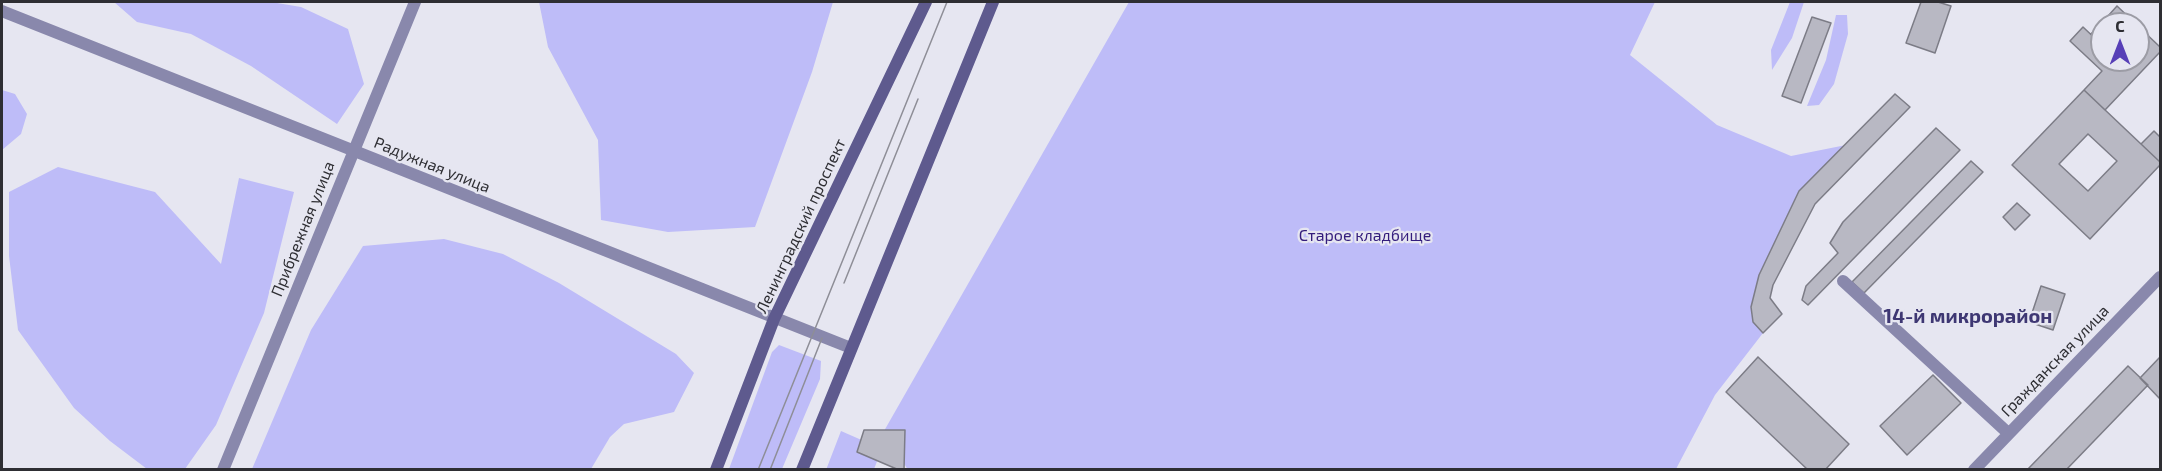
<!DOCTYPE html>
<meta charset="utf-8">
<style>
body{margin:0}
#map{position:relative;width:2162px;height:471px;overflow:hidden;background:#e6e6f1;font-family:"Exo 2",sans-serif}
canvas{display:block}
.frame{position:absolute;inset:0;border:3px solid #2e2e33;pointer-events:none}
.north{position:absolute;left:2090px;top:12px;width:60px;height:60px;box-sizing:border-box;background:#e6e6f1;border:2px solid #9c9ca5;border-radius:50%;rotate:0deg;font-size:16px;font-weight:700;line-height:24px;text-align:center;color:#2e2e33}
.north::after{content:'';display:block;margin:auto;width:21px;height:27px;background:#573fb7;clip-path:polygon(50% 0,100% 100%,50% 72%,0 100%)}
</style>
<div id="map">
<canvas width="2162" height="471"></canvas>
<div class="frame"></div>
<div class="north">С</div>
</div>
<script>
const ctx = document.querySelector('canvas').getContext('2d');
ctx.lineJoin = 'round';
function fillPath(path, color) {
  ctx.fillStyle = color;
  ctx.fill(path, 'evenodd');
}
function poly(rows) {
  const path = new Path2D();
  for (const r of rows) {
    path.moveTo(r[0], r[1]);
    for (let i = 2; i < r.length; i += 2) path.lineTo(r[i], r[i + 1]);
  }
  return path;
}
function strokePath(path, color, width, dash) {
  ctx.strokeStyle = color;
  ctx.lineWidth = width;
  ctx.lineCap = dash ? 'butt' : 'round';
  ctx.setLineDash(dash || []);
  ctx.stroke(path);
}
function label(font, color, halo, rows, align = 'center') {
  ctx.font = font + ' "Exo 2",sans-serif';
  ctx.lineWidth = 4.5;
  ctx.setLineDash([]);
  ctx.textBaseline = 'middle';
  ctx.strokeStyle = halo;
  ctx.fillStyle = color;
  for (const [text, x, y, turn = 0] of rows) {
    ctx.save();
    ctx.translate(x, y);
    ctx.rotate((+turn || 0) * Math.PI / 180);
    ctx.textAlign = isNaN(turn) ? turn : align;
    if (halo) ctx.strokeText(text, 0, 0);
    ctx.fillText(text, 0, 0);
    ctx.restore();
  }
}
fillPath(poly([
 [114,2,271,2,301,7,348,29,364,84,337,124,251,66,191,34,137,22],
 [539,2,833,2,812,72,755,227,668,232,601,220,598,140,548,47],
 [1129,2,1655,2,1630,55,1717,125,1791,156,1846,145,1799,191,1759,275,1751,307,1753,322,1763,333,1715,395,1676,469,908,470,884,431],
 [1790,2,1804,2,1792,38,1772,70,1771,50],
 [1836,15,1847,15,1848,34,1834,84,1819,105,1807,106,1826,60],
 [2,90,15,94,27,114,21,134,2,150],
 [58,167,155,192,221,264,239,178,294,192,264,313,216,425,185,469,147,469,110,441,74,408,18,330,9,256,9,192],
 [444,239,503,254,559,283,676,354,694,373,674,412,624,424,610,437,591,469,252,469,311,330,363,246],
 [779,345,821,361,820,379,782,469,729,469,772,352],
 [841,431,882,449,874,469,826,470]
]), '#bebcf8');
const building = poly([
 [1921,2,1938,2,1951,6,1935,53,1906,43,1921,2],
 [2117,6,2136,24,2116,24,2108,16,2117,6],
 [2108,16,2116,24,2102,24,2102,45,2091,34,2108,16],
 [1812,17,1831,23,1801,103,1782,96,1812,17],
 [2138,26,2160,47,2160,52,2105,110,2084,90,2102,71,2070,41,2083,27,2102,45,2102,60,2138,60,2138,26],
 [2084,90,2160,162,2160,165,2090,239,2012,165,2084,90],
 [2088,134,2117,161,2088,191,2059,164,2088,134],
 [1895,94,1910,107,1815,204,1773,285,1770,298,1782,314,1763,333,1753,322,1751,307,1759,275,1799,191,1895,94],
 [1936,128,1960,150,1808,305,1802,300,1806,286,1838,253,1830,243,1843,222,1936,128],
 [2154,131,2160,137,2160,162,2141,144,2154,131],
 [1971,161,1983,172,1864,293,1852,282,1971,161],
 [2017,203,2030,215,2015,230,2003,217,2017,203],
 [2041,286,2065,294,2053,330,2029,322,2041,286],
 [1758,357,1849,444,1825,470,1808,470,1726,392,1758,357],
 [2160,357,2160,399,2140,378,2160,357],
 [2128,366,2148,385,2066,470,2027,470,2128,366],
 [1933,375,1961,403,1907,455,1880,426,1933,375],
 [864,430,905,430,904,470,899,470,857,452,864,430]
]);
fillPath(building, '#b8b8c3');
strokePath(building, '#7c7c86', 1.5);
strokePath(poly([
 [2,11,851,348],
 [1843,281,2008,433],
 [223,470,415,2],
 [1974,470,2160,277]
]), '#8988ac', 12);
strokePath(poly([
 [716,470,774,319,926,2],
 [802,470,993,2]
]), '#5e5a8e', 12);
strokePath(poly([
 [844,283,918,99],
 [758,470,947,2],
 [770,470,822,338]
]), '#8e8e97', 1.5);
label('16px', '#2e2e33', '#e6e6f1', [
 ["Радужная улица",432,165,22],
 ["Ленинградский проспект",801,226,-65],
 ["Прибрежная улица",303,229,-68],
 ["Гражданская улица",2055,361,-46]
]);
label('16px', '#341d7c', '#e6e6f1', [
 ["Старое кладбище",1365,236]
]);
label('bold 20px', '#3e3773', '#e6e6f1', [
 ["14-й микрорайон",1968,316]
]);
</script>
